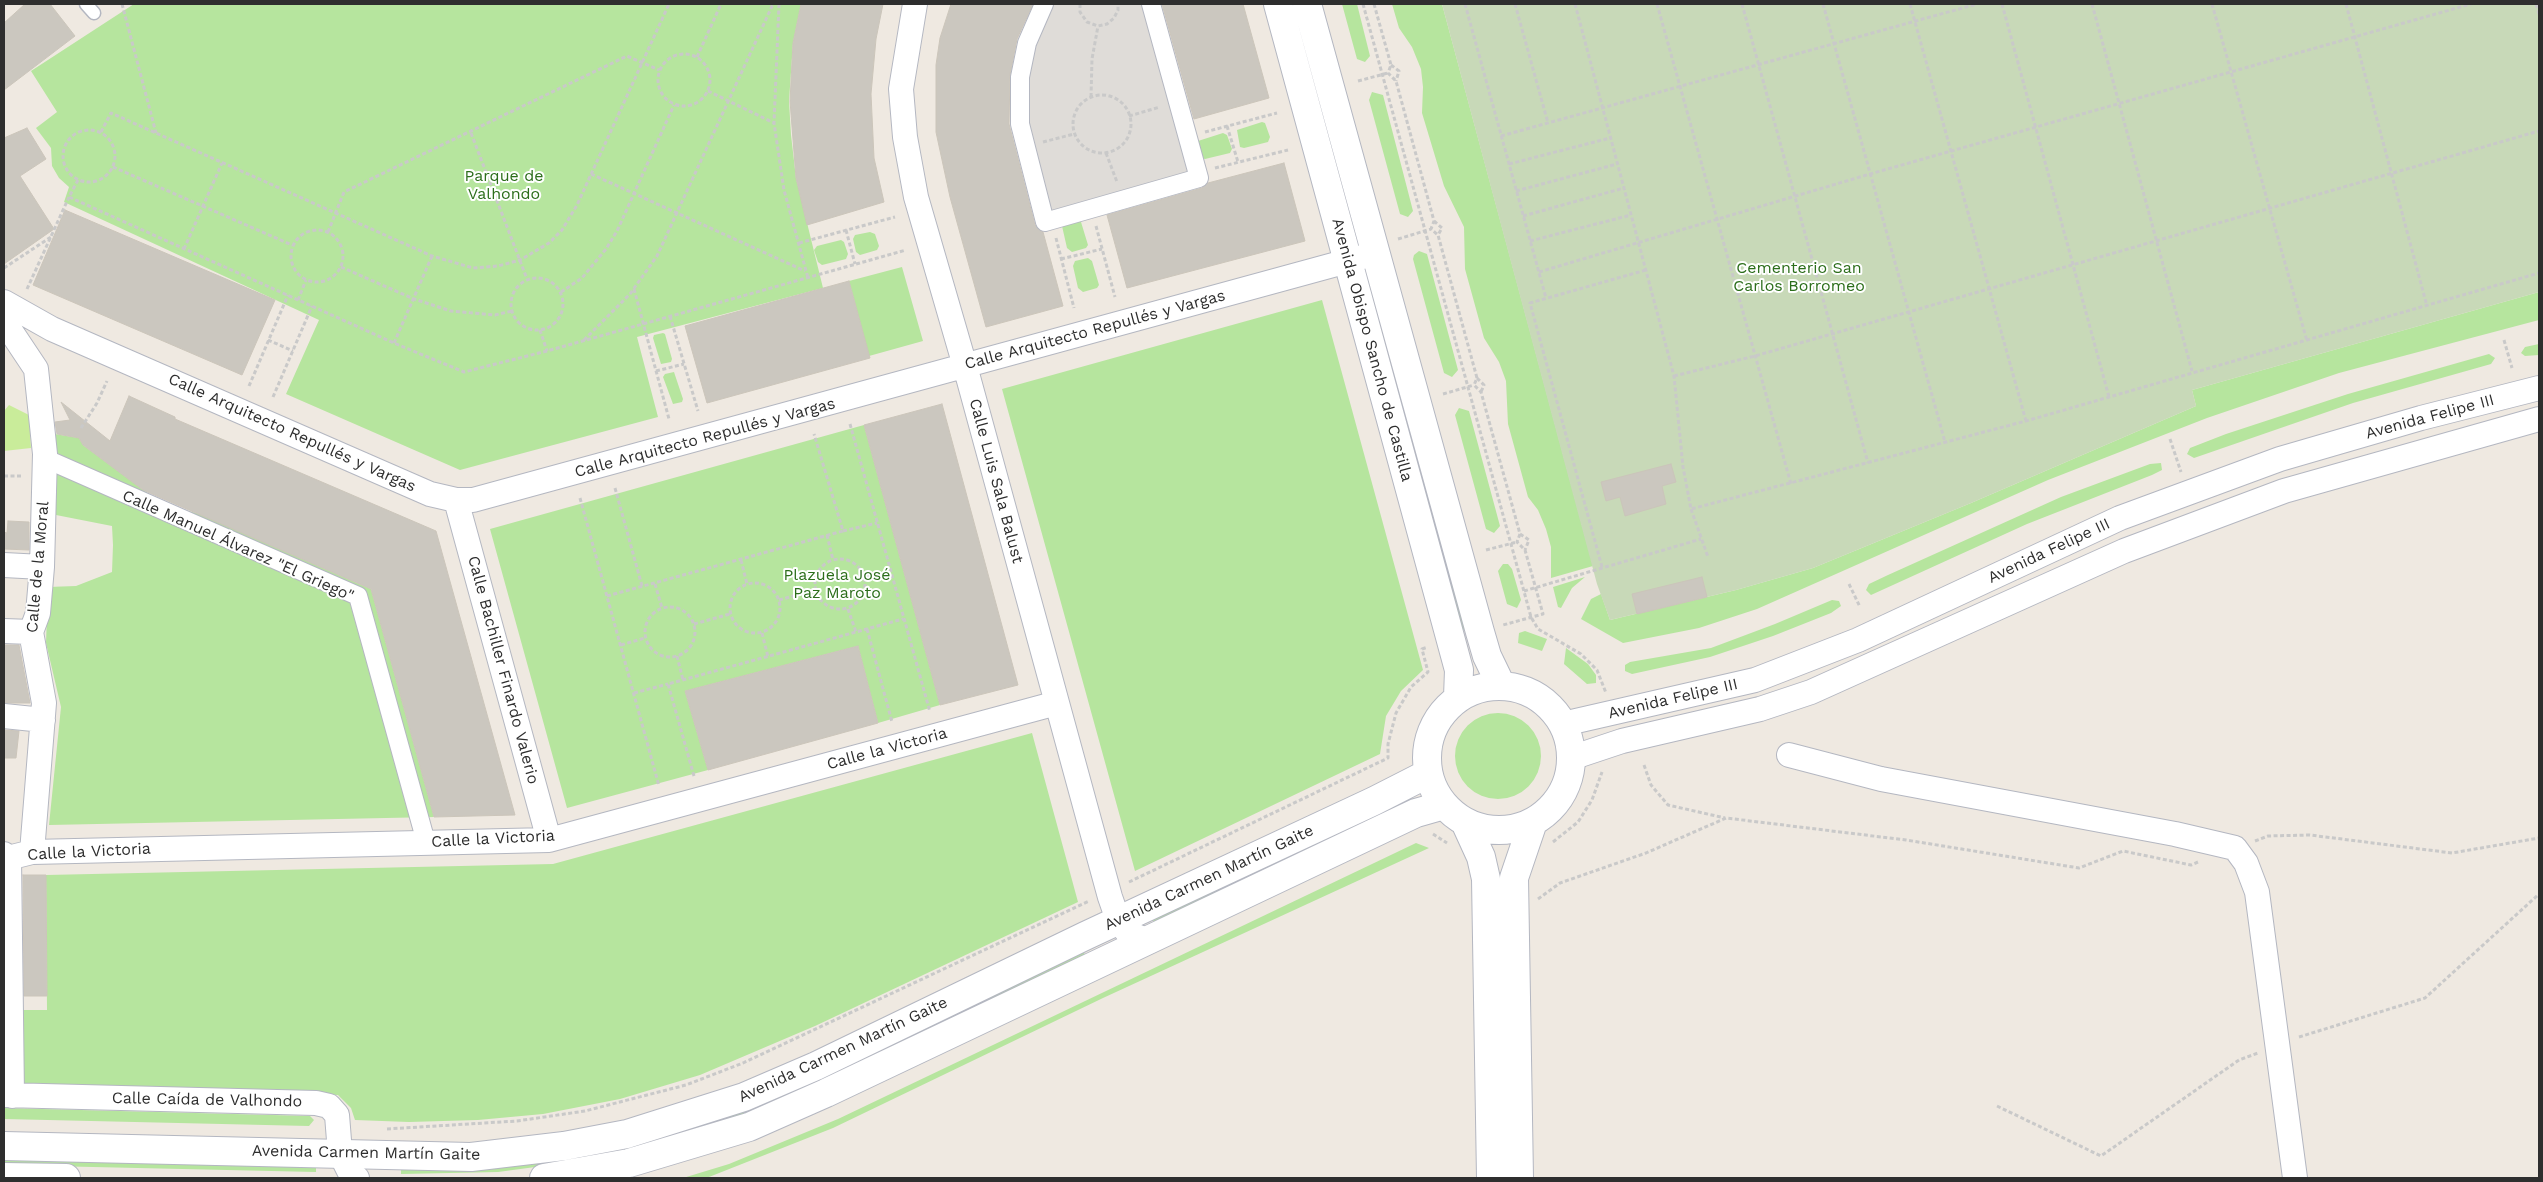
<!DOCTYPE html>
<meta charset="utf-8">
<style>
body{margin:0}
#map{position:relative;width:2543px;height:1182px;overflow:hidden;background:#efe9e1;font-family:"Work Sans",sans-serif}
canvas{display:block}
.frame{position:absolute;inset:0;border:5px solid #2e2e2e;pointer-events:none}
</style>
<div id="map">
<canvas width="2543" height="1182"></canvas>
<div class="frame"></div>
</div>
<script>
const ctx = document.querySelector('canvas').getContext('2d');
ctx.lineJoin = 'round';
function fillPath(path, color) {
  ctx.fillStyle = color;
  ctx.fill(path, 'evenodd');
}
function poly(rows) {
  const path = new Path2D();
  for (const r of rows) {
    if (r.length === 3) {
      path.moveTo(r[0] + r[2], r[1]);
      path.arc(r[0], r[1], r[2], 0, 2 * Math.PI);
      continue;
    }
    path.moveTo(r[0], r[1]);
    for (let i = 2; i < r.length; i += 2) path.lineTo(r[i], r[i + 1]);
  }
  return path;
}
function strokePath(path, color, width, dash) {
  ctx.strokeStyle = color;
  ctx.lineWidth = width;
  ctx.lineCap = dash ? 'butt' : 'round';
  ctx.setLineDash(dash || []);
  ctx.stroke(path);
}
function label(font, color, halo, rows, align = 'center') {
  ctx.font = font + ' "Work Sans",sans-serif';
  ctx.lineWidth = 4;
  ctx.setLineDash([]);
  ctx.textBaseline = 'middle';
  ctx.strokeStyle = halo;
  ctx.fillStyle = color;
  for (const [text, x, y, turn = 0] of rows) {
    ctx.save();
    ctx.translate(x, y);
    ctx.rotate((+turn || 0) * Math.PI / 180);
    ctx.textAlign = isNaN(turn) ? turn : align;
    if (halo) ctx.strokeText(text, 0, 0);
    ctx.fillText(text, 0, 0);
    ctx.restore();
  }
}
fillPath(poly([
 [134,4,801,4,793,43,789,101,791,135,796,178,823,288,637,337,658,417,460,470,286,394,319,320,64,202,69,187,59,178,52,166,51,148,36,128,57,112,31,71],
 [1342,4,1357,4,1370,56,1365,62,1357,59],
 [1392,4,1442,4,1593,566,1551,578,1551,547,1546,529,1538,510,1528,497,1508,424,1506,381,1499,362,1484,338,1465,269,1464,227,1444,186,1422,113,1423,87,1421,69,1412,47,1399,28],
 [1372,92,1383,95,1413,211,1408,217,1400,214,1369,100],
 [1262,122,1265,123,1270,137,1268,142,1244,148,1240,147,1237,130],
 [1223,133,1227,135,1232,149,1230,153,1205,159,1201,158,1198,141],
 [1077,219,1081,222,1088,245,1086,248,1072,252,1067,248,1062,226],
 [870,232,875,234,879,246,877,250,860,255,856,252,853,239,855,235],
 [841,240,844,242,848,254,846,259,822,265,818,262,814,250,817,246],
 [1419,251,1427,254,1458,370,1452,377,1444,373,1413,259,1414,255],
 [1088,258,1092,261,1099,285,1097,288,1083,292,1078,288,1073,266,1075,261],
 [902,267,923,341,869,356,849,281],
 [1372,283,1467,629,1461,630,1367,286],
 [2539,292,2539,320,2339,373,2207,418,2048,480,1757,609,1699,628,1623,643,1581,619,1591,599,1601,594,1610,620,1736,590,1813,568,1971,503,2196,406,2192,390],
 [1322,300,1423,670,1401,691,1386,716,1380,754,1135,871,1002,389],
 [663,333,665,334,672,359,671,362,661,364,653,338,654,335],
 [2539,344,2539,355,2525,356,2521,353,2525,347],
 [2489,354,2495,358,2491,364,2353,403,2194,458,2187,454,2190,448,2226,434,2348,394],
 [674,372,683,399,682,402,673,404,663,377,665,374],
 [1459,408,1469,411,1500,526,1494,533,1486,529,1455,415],
 [864,425,940,705,878,723,858,646,685,691,708,770,567,808,490,529],
 [55,434,79,438,83,445,165,506,201,514,371,589,434,817,49,825,61,707,46,643,48,587,76,586,112,572,113,545,112,526,56,515],
 [2161,463,2162,470,2152,475,2027,524,1871,595,1866,590,1869,584,1888,575,2061,497,2150,464],
 [1503,564,1508,564,1512,569,1521,600,1517,608,1507,604,1498,571],
 [1585,577,1572,588,1561,608,1558,607,1553,587],
 [1832,600,1839,601,1841,606,1831,613,1773,636,1710,657,1632,674,1625,671,1625,665,1630,662,1711,648,1775,624],
 [1525,631,1547,639,1542,651,1518,643,1519,633],
 [1566,648,1588,664,1596,675,1596,683,1587,684,1564,664],
 [1498,756,43],
 [1032,733,1078,902,815,1026,700,1075,620,1099,543,1114,478,1120,409,1122,355,1120,351,1108,338,1095,21,1087,19,1010,47,1010,46,875,553,864],
 [1371,812,1373,818,1154,922,1151,916],
 [1416,843,1429,848,1103,998,833,1128,709,1177,683,1178,729,1164,838,1119],
 [1083,950,1085,955,828,1078,825,1071],
 [810,1079,813,1084,734,1120,656,1144,565,1163,498,1172,401,1174,401,1166,460,1166],
 [4,1108,310,1116,314,1120,309,1126,4,1119],
 [4,1159,316,1166,316,1172,4,1165]
]), '#b6e59e');
fillPath(poly([
 [1442,4,2539,4,2539,292,2192,390,2196,406,1971,503,1813,568,1736,590,1610,620,1597,584]
]), '#c8d9b8');
fillPath(poly([
 [9,405,29,415,31,448,4,451,4,411]
]), '#c9ec9a');
fillPath(poly([
 [1038,4,1158,4,1207,183,1042,227,1016,120]
]), '#dfdcd8');
const building = poly([
 [25,4,50,4,75,36,4,90,4,23,25,4],
 [801,4,883,4,876,39,871,94,874,158,884,202,807,225,796,178,790,101,793,43,801,4],
 [951,4,1033,4,1017,39,1010,75,1009,124,1035,225,1043,232,1063,306,986,327,950,197,936,132,936,65,940,38,951,4],
 [1162,4,1243,4,1269,98,1194,119,1162,4],
 [27,128,46,159,20,176,54,229,4,264,4,138,27,128],
 [1284,163,1305,241,1127,288,1107,215,1202,188,1208,183,1284,163],
 [65,210,275,300,242,375,33,285,65,210],
 [849,281,870,358,707,403,685,326,849,281],
 [129,396,175,417,175,419,436,531,515,815,434,817,371,589,143,490,83,445,79,438,57,434,55,422,70,420,61,402,110,441,129,396],
 [942,404,1018,685,940,705,864,425,942,404],
 [1671,464,1676,482,1662,486,1666,504,1625,516,1620,497,1606,501,1601,482,1671,464],
 [8,521,29,522,29,550,4,549,4,532,7,533,8,521],
 [1702,577,1707,597,1637,614,1632,594,1702,577],
 [4,645,19,645,30,703,4,703,4,645],
 [858,646,878,723,708,770,685,691,858,646],
 [4,730,19,731,16,758,4,758,4,730],
 [23,875,46,875,47,996,24,996,23,875]
]);
fillPath(building, '#cbc7bf');
strokePath(building, '#cbc5ba', 1);
const service = poly([
 [86,4,94,13]
]);
const pedestrian = poly([
 [1044,4,1027,43,1020,77,1020,124,1045,222,1199,178,1151,4],
 [53,462,358,596,426,842]
]);
const minor = poly([
 [915,4,901,89,905,137,916,197,965,366,1110,897,1118,920,1127,932,1146,940],
 [4,302,52,329,430,494,456,500,473,500,1377,253],
 [4,321,36,369,45,454,42,567,38,613,31,632,44,703,32,852],
 [456,500,549,840],
 [4,565,42,567],
 [4,631,31,632],
 [4,716,43,720],
 [1563,724,1755,680,1858,640,2120,518,2280,459,2421,418,2539,388],
 [1789,755,1881,779,2175,834,2235,848,2246,863,2257,892,2295,1178],
 [1571,758,1622,741,1760,709,1811,692,2124,551,2284,491,2539,419],
 [4,854,9,858,12,1096],
 [4,859,32,852,549,840,1057,703],
 [4,1095,316,1103,329,1106,337,1115,340,1153,349,1171,357,1178]
]);
const secondary = poly([
 [1278,4,1459,670,1458,697],
 [1307,4,1480,632,1487,656,1501,685],
 [1499,758,72],
 [1465,822,1481,857,1486,879,1491,1178],
 [4,1146,471,1157,564,1146,627,1134,744,1097,816,1066,1085,936,1374,801,1427,774],
 [4,1177,66,1178],
 [544,1178,629,1163,749,1127,826,1093,1416,813,1444,805],
 [1519,1178,1514,878,1533,822]
]);
strokePath(service, '#b4b7c1', 15);
strokePath(pedestrian, '#b4b7c1', 20);
strokePath(minor, '#b4b7c1', 26);
strokePath(secondary, '#b4b7c1', 30);
strokePath(poly([
 [122,4,156,133],
 [779,4,774,123,784,190,808,278],
 [1080,4,1080,12,1087,22,1098,26,1107,24,1114,18,1118,10,1118,4],
 [1363,4,1531,617,1538,629,1581,654,1597,670,1606,693],
 [1374,4,1391,65,1388,73,1396,81,1434,221,1431,229,1438,235,1477,378,1474,385,1481,392,1520,534,1517,542,1525,550,1543,614,1503,625],
 [1465,4,1546,298],
 [1515,4,1548,123],
 [1575,4,1674,376,1683,467,1691,509,2026,421,2539,273],
 [1657,4,1791,484],
 [1742,4,1868,463],
 [1823,4,1945,442],
 [1910,4,2026,421],
 [2002,4,2109,397],
 [2092,4,2192,371],
 [2212,4,2307,341],
 [2346,4,2427,306],
 [2536,4,2539,14],
 [684,80,26],
 [697,57,721,4],
 [1391,65,1399,71,1396,81],
 [1358,81,1388,73],
 [708,91,774,123],
 [1102,124,29],
 [1091,97,1092,59,1098,26],
 [1129,116,1160,107],
 [1227,126,1238,162],
 [89,156,26],
 [101,132,111,113,432,256,473,268,498,266,520,260,549,243,562,230,577,205,669,4],
 [1205,132,1277,113],
 [471,133,527,279],
 [1501,136,1977,4],
 [1043,142,1074,134],
 [1106,153,1117,182],
 [1509,164,1610,138],
 [113,167,292,245],
 [1215,168,1288,150],
 [591,174,805,271],
 [78,180,69,197,394,343,464,372,547,351,906,250],
 [1516,191,1617,164],
 [1523,216,1624,188],
 [1434,221,1442,228,1438,235],
 [1096,226,1115,297],
 [317,256,26],
 [846,230,855,264],
 [328,232,344,192,627,56,659,70],
 [1056,238,1074,308],
 [1398,239,1431,229],
 [1530,241,1631,215],
 [799,243,895,217],
 [184,249,222,163],
 [1061,259,1102,249],
 [341,267,414,299,451,311,495,315,512,311],
 [4,268,51,237],
 [1539,272,1870,174,2471,4],
 [537,304,26],
 [27,289,69,197],
 [634,289,669,419],
 [561,292,582,278,606,249,617,231,674,105],
 [298,300,306,280],
 [670,316,698,411],
 [540,330,547,351],
 [268,340,293,351],
 [584,340,630,294,657,256,773,4],
 [2504,340,2512,368],
 [394,343,432,256],
 [656,371,684,364],
 [1674,376,1755,356,2539,131],
 [1477,378,1484,385,1481,392],
 [249,386,288,295],
 [1443,394,1474,385],
 [273,397,312,306],
 [850,424,930,712],
 [81,428,97,403,107,381],
 [2170,439,2181,472],
 [4,476,23,476],
 [615,488,642,586],
 [580,498,659,786],
 [1691,509,1708,557],
 [843,531,877,523],
 [1520,534,1529,540,1525,550],
 [827,535,833,560],
 [1486,550,1517,542],
 [840,584,25],
 [741,560,747,584],
 [1602,567,1530,303,1646,270],
 [865,577,890,571],
 [755,608,25],
 [655,584,662,608],
 [1849,584,1860,607],
 [1524,591,1701,539],
 [607,596,843,531,814,434],
 [779,600,815,590],
 [670,632,25],
 [848,609,856,632],
 [694,624,730,614],
 [867,629,892,722],
 [762,633,768,657],
 [621,645,645,638],
 [677,656,683,680],
 [634,693,668,684],
 [1644,765,1651,785,1668,805,1725,818],
 [694,776,668,684,903,619],
 [1433,834,1447,843],
 [2255,841,2268,836,2310,835,2452,853,2539,838],
 [1553,842,1578,822,1592,800,1602,772],
 [1129,882,1388,758,1388,744,1396,713,1411,687,1428,672,1422,649,1428,647],
 [1538,899,1560,883,1646,853,1726,818,1906,840,2079,868,2123,851,2191,865,2198,862],
 [2299,1037,2425,998,2539,894],
 [1997,1106,2101,1156,2239,1060,2258,1053],
 [387,1129,517,1121,585,1111,686,1085,743,1063,1089,901]
]), '#c9c9c9', 3, [4, 2.5]);
strokePath(service, '#fff', 12);
strokePath(pedestrian, '#fff', 18);
strokePath(minor, '#fff', 24);
strokePath(secondary, '#fff', 28);
label('16px', '#2c6e1b', '#fff', [
 ["Parque de",504,176],
 ["Valhondo",504,194],
 ["Cementerio San",1799,268],
 ["Carlos Borromeo",1799,286],
 ["Plazuela José",837,575],
 ["Paz Maroto",837,593]
]);
label('16px', '#2e2e2e', '#fff', [
 ["Calle Arquitecto Repullés y Vargas",1095,330,-15],
 ["Avenida Obispo Sancho de Castilla",1372,350,75],
 ["Avenida Felipe III",2430,417,-15],
 ["Calle Arquitecto Repullés y Vargas",292,433,24],
 ["Calle Arquitecto Repullés y Vargas",705,438,-15],
 ["Calle Luis Sala Balust",996,481,75],
 ["Calle Manuel Álvarez \"El Griego\"",238,546,24],
 ["Avenida Felipe III",2049,551,-25],
 ["Calle de la Moral",38,567,-85],
 ["Calle Bachiller Finardo Valerio",503,670,75],
 ["Avenida Felipe III",1673,699,-13],
 ["Calle la Victoria",887,749,-15],
 ["Calle la Victoria",493,839,-3],
 ["Calle la Victoria",89,852,-3],
 ["Avenida Carmen Martín Gaite",1209,878,-25],
 ["Avenida Carmen Martín Gaite",843,1050,-25],
 ["Calle Caída de Valhondo",207,1100,1],
 ["Avenida Carmen Martín Gaite",366,1153,1]
]);
</script>
